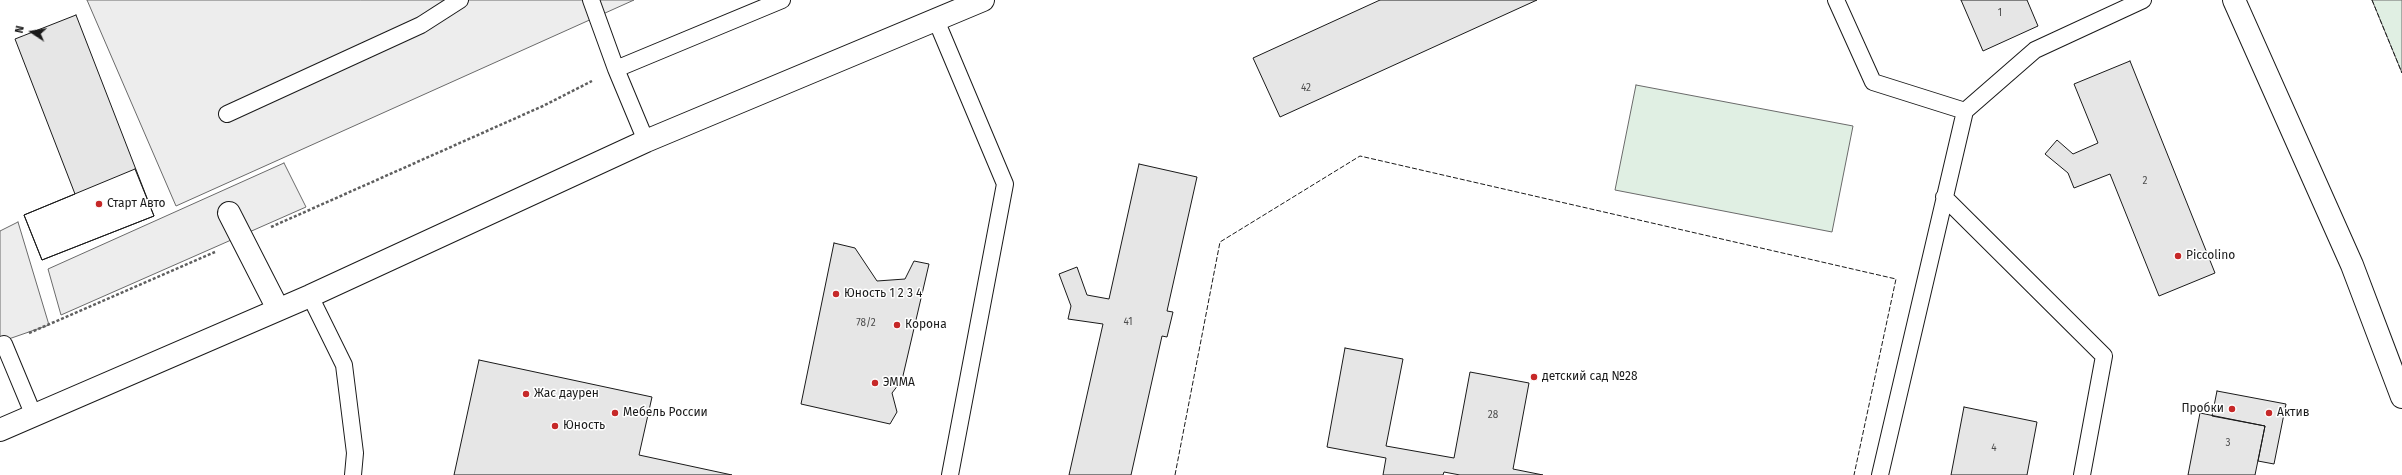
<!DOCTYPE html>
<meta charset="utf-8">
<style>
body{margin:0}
#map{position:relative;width:2402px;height:475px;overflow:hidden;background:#fff;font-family:"Fira Sans",sans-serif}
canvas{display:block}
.north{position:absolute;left:12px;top:12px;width:40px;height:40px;-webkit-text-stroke:3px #fff;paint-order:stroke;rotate:282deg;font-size:11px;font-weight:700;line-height:16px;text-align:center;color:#1a1a1a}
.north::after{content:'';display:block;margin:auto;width:14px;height:18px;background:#1a1a1a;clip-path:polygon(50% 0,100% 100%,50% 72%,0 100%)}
</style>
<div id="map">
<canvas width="2402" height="475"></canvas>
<div class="north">N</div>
</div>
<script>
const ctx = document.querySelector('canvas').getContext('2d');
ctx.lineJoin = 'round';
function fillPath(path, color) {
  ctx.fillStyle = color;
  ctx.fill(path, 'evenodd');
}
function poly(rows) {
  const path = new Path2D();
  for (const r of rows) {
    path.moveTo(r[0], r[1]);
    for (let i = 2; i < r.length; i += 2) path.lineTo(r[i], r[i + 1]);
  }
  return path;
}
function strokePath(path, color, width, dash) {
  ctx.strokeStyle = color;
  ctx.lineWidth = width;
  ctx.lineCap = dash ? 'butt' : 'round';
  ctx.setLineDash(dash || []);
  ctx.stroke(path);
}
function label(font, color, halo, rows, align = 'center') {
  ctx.font = font + ' "Fira Sans",sans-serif';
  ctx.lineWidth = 3;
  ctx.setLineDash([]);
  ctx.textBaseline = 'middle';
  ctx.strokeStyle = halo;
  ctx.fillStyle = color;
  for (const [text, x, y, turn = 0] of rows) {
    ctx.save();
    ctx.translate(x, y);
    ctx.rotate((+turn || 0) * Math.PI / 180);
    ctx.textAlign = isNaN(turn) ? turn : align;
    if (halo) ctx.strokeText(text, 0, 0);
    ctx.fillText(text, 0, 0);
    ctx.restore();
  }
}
const green = poly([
 [2372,0,2402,0,2402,73,2372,0],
 [1636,85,1853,126,1832,232,1615,190,1636,85]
]);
fillPath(green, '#e0efe3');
strokePath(green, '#6a6a6a', 1);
const parking = poly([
 [87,0,634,0,176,206,87,0],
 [284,163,306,207,61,315,48,269,284,163],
 [18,222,49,325,0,342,0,231,18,222]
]);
fillPath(parking, '#ededed');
strokePath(parking, '#6a6a6a', 1);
const building = poly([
 [1380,0,1537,0,1280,117,1253,58,1380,0],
 [1961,0,2027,0,2038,26,1983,51,1961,0],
 [76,15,154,216,42,260,24,215,75,194,15,39,76,15],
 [2130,61,2215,273,2159,296,2110,174,2074,188,2068,173,2045,154,2057,140,2073,154,2098,143,2074,84,2130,61],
 [1139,164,1197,177,1167,311,1173,312,1167,337,1162,336,1131,475,1069,475,1103,324,1068,319,1071,306,1059,274,1077,267,1087,295,1109,299,1139,164],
 [135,169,154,216,42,260,24,215,135,169],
 [834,243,855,248,877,281,905,279,914,261,929,264,902,380,892,393,897,412,890,424,801,404,834,243],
 [1345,348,1403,359,1386,446,1454,458,1470,372,1529,383,1513,469,1543,475,1460,475,1444,472,1443,475,1383,475,1386,458,1327,447,1345,348],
 [479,360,652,397,639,455,732,475,454,475,479,360],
 [2217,391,2286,404,2274,464,2258,461,2265,426,2212,416,2217,391],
 [1964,407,2037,422,2027,475,1951,475,1964,407],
 [2200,413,2265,426,2255,475,2188,475,2200,413]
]);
fillPath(building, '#e6e6e6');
strokePath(building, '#1a1a1a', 1);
const lane = poly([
 [591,0,616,69],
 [1836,0,1873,82,1965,111,2035,50,2143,0],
 [936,20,1005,184,950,475],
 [227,114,421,25,460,0],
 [646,141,616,69,782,0],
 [1944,197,2104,356,2082,475],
 [310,296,344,365,355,453,353,475],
 [4,344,34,416],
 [1880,475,1965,111]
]);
const street = poly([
 [229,213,278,309]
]);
const secondary = poly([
 [2234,0,2352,265,2402,397],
 [0,430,310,296,646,141,983,0]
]);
strokePath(lane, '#1a1a1a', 18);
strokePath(street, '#1a1a1a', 24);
strokePath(secondary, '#1a1a1a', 24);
strokePath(poly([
 [271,227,543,106,592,81],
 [29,333,215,252]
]), '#5f5f5f', 2.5, [3, 2]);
strokePath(lane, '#fff', 16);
strokePath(street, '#fff', 22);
strokePath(secondary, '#fff', 22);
strokePath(poly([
 [2372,0,2402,73],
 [1175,475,1220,242,1360,156,1896,279,1854,475]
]), '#1a1a1a', 1, [5, 2]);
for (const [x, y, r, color] of [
 [99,204,4,"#c62828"],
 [2178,256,4,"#c62828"],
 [836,294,4,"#c62828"],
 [897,325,4,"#c62828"],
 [1534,377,4,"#c62828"],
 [875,383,4,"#c62828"],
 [526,394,4,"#c62828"],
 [2232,409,4,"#c62828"],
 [615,413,4,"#c62828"],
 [2269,413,4,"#c62828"],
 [555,426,4,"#c62828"]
]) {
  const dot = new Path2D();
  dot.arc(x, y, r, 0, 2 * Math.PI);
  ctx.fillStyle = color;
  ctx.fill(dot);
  strokePath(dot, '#fff', 1.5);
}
label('10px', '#4d4d4d', null, [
 ["1",2000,13],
 ["42",1306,88],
 ["2",2145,181],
 ["41",1128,322],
 ["78/2",866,323],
 ["28",1493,415],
 ["3",2228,443],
 ["4",1994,448]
]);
label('12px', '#1a1a1a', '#fff', [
 ["Старт Авто",107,204],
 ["Piccolino",2186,256],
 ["Юность 1 2 3 4",844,294],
 ["Корона",905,325],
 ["детский сад №28",1542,377],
 ["ЭММА",883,383],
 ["Жас даурен",534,394],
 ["Пробки",2224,409,"right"],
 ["Мебель России",623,413],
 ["Актив",2277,413],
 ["Юность",563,426]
], 'left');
</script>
